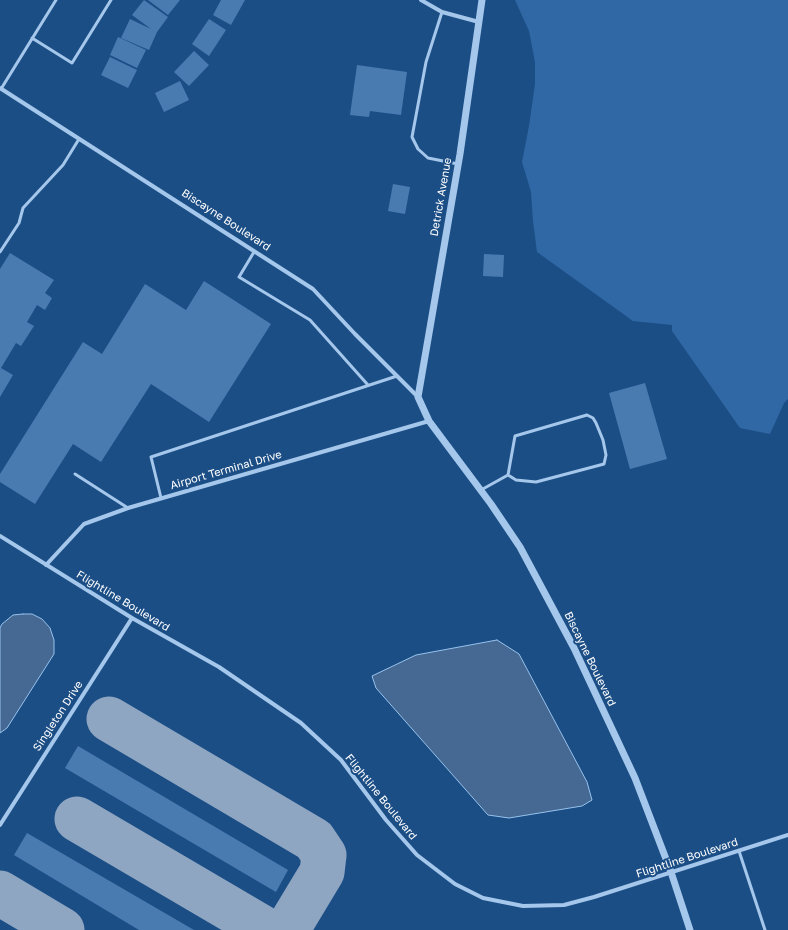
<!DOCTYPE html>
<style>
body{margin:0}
canvas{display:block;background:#1c4e86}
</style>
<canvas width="788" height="930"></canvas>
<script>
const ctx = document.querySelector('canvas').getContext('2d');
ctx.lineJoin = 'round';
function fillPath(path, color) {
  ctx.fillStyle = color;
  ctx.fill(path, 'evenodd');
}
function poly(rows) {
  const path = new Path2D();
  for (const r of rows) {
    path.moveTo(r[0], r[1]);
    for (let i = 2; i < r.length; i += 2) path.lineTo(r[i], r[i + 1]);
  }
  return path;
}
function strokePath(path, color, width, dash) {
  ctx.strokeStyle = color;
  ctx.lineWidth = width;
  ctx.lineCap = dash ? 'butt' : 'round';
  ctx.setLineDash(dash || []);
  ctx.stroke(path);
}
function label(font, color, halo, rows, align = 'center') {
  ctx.font = font + ' "Golos Text",sans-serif';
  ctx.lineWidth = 4;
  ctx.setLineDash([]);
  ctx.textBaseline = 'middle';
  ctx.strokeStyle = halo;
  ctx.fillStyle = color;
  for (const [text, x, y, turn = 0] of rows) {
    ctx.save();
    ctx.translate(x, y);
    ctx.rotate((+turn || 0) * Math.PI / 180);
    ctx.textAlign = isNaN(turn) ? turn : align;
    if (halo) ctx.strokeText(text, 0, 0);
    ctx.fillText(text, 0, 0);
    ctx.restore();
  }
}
fillPath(poly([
 [515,0,788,0,788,399,784,403,770,434,740,428,672,331,672,325,633,321,537,252,533,221,531,192,522,162,529,126,535,84,535,62,529,31]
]), '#2f68a4');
const water = poly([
 [23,614,32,614,42,619,50,628,54,640,54,654,7,728,0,733,0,628,2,624,13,615,23,614],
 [497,640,519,654,587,782,592,800,582,806,509,818,488,815,376,688,372,676,416,655,497,640]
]);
fillPath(water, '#456992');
strokePath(water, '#97c2ed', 1);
strokePath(poly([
 [109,719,314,840,324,855,322,872,287,930],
 [77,819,266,930],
 [0,893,62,930]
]), '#8ea6c2', 45);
fillPath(poly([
 [144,0,168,17,157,32,149,50,121,38,130,19,151,29,132,15],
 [148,0,180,0,168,15],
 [221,0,245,0,231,25,213,15],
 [209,19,226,30,209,56,192,44],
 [118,37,146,50,137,68,110,55],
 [194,51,209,65,189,86,174,72],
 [110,57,137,70,128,88,101,75],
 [357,65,407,72,401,115,370,111,369,117,350,115],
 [180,81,189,100,164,112,155,93],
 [393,184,410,187,405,214,388,211],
 [10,253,54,280,45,293,52,298,45,310,37,305,27,322,34,326,21,346,16,343,1,368,13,375,0,397,0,269],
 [484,254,504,255,503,277,483,276],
 [204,281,271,324,209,422,151,384,101,462,73,444,35,504,0,482,0,474,83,342,102,354,145,284,186,310],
 [645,383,667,459,630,469,609,393],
 [78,746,288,870,276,892,65,768],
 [27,833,182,923,194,930,139,930,14,855]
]), '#497bb1');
strokePath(poly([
 [442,12,426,62,412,137,418,149,428,158,458,164],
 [32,38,72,63,111,0],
 [1,89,56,0],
 [0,252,19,223,23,208,63,165,79,139],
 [254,252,239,277,310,320,368,385],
 [587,415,593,418,596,423,603,440,606,455,604,464,536,482,516,480,508,475,515,436,587,415],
 [75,474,128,508],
 [481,490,508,475],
 [161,498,151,457,397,376],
 [739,851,765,930]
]), '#a4c7eb', 3);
strokePath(poly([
 [421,0,442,12,479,22],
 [0,88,313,289,355,334,418,397],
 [0,536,132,618,219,667,301,723,341,760,386,820,417,855,455,884,483,898,523,906,564,905,594,897,788,835],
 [46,565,84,524,128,508,429,421],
 [0,825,132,618]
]), '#a4c7eb', 4);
strokePath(poly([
 [482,0,460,154,418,397,429,421,491,504,520,547,574,648,635,778,671,872,690,930]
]), '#a4c7eb', 7);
label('11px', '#fff', '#1c4e86', [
 ["Detrick Avenue",441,197,-80],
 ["Biscayne Boulevard",226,220,33],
 ["Airport Terminal Drive",226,470,-16],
 ["Flightline Boulevard",123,601,31],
 ["Biscayne Boulevard",590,659,64],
 ["Singleton Drive",58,716,-57],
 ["Flightline Boulevard",381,797,51],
 ["Flightline Boulevard",687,858,-18]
]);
</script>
